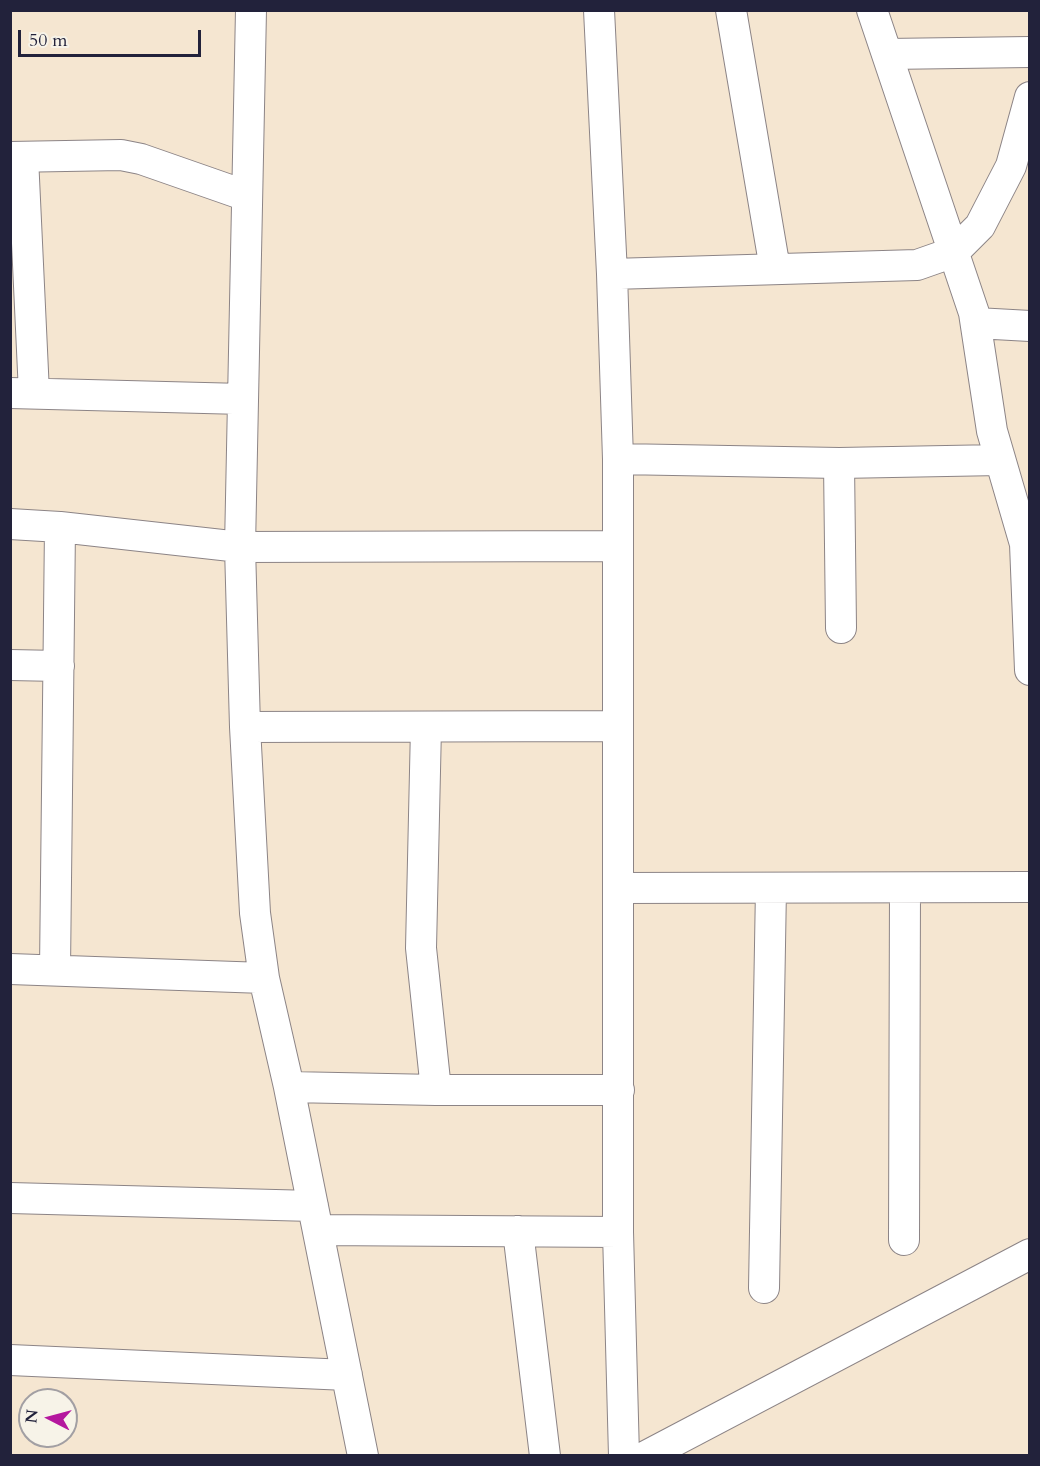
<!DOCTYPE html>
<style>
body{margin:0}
#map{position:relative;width:1040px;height:1466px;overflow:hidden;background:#f5e6d1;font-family:Cardo,serif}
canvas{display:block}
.frame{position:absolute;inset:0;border:12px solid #22223b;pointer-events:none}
.north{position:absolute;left:18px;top:1388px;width:60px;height:60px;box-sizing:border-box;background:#f7f3e8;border:2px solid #a29fa3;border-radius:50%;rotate:276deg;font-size:16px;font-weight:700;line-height:24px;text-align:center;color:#22223b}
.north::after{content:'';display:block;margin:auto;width:21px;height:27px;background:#b5179e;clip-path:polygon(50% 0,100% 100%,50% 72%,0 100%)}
.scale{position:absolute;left:18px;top:30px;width:183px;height:27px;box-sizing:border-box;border:3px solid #22223b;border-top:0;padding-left:8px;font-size:18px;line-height:21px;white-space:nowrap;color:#22223b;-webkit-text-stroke:4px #f7f3e8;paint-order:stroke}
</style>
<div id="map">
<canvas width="1040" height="1466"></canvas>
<div class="frame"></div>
<div class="north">N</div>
<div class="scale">50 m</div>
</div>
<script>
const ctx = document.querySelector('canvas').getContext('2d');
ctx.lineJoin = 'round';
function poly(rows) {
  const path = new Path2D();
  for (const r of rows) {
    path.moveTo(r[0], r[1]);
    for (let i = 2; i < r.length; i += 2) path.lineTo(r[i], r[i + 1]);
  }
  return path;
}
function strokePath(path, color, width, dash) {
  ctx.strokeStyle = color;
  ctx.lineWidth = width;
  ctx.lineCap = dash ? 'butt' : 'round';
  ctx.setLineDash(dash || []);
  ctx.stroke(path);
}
const street = poly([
 [251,10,240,547,245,727,255,913,264,978,289,1087,363,1456],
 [599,10,612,274,618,459,618,1232,624,1456],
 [731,10,775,269],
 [872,10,974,313,992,431,1025,544,1030,670],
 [887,54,1030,52],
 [10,157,121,155,141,159,247,196],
 [23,157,34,393],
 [612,274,917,265,954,252,980,226,1011,166,1030,97],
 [976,323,1030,326],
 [10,393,243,399],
 [618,459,839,463,1000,460],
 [839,463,841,628],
 [10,524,60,527,240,547,618,546],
 [10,665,59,666],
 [245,727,618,726],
 [426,727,421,948,436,1090],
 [619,888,1030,887],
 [10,969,264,978],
 [55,969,60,527],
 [289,1087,436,1090,619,1090],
 [10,1198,313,1206],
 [318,1230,618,1232],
 [518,1231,545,1456],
 [904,1240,905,888],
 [764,1288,771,888],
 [10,1360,347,1375],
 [646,1456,1030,1254]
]);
strokePath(street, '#8c8486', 32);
strokePath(street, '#fff', 30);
</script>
